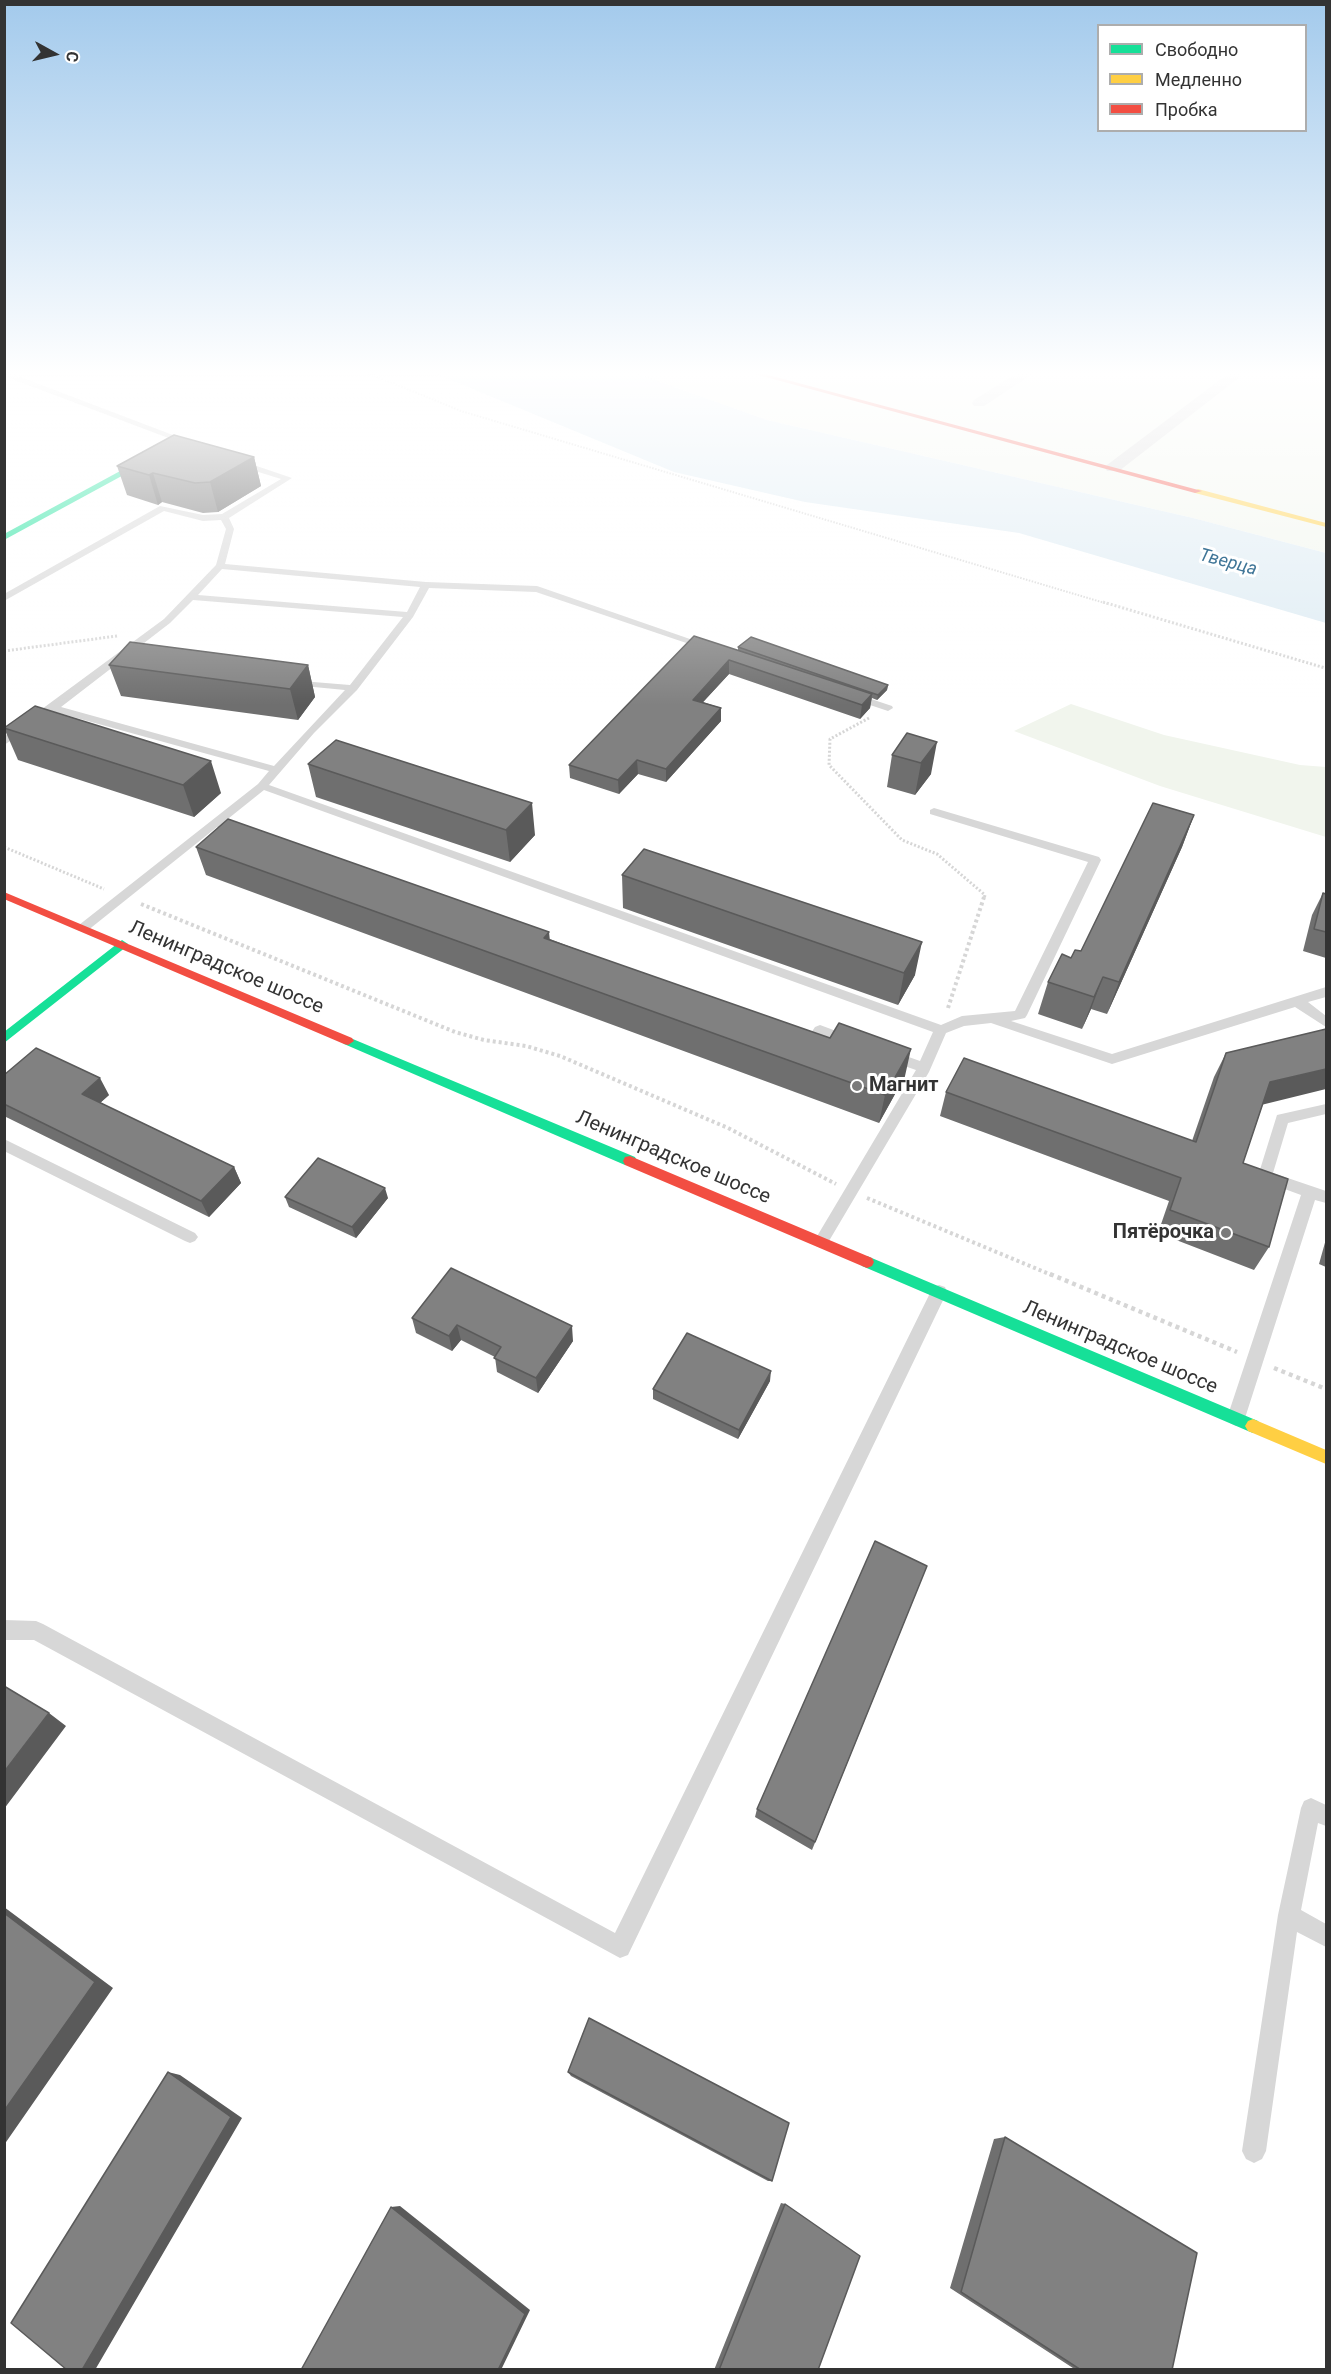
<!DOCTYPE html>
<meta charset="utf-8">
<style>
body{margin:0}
#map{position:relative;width:1331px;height:2374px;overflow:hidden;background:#fff;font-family:Roboto,sans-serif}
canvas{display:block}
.frame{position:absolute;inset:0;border:6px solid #333;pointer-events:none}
.legend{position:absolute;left:1097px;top:24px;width:210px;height:108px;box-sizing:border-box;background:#fff;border:2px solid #adadad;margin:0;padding:8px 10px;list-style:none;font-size:18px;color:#333}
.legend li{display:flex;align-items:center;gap:12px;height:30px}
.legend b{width:30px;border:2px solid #adadad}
.north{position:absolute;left:24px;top:24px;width:60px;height:60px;-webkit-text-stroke:4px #fff;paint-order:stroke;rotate:98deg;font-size:16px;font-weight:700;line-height:24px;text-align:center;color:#333}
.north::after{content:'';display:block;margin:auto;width:21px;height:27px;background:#333;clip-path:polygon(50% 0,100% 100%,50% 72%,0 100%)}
</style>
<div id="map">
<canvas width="1331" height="2374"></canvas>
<div class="frame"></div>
<ul class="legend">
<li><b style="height:8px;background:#16e098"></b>Свободно</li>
<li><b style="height:8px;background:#ffcf43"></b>Медленно</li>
<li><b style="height:8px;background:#f24e42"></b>Пробка</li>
</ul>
<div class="north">С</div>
</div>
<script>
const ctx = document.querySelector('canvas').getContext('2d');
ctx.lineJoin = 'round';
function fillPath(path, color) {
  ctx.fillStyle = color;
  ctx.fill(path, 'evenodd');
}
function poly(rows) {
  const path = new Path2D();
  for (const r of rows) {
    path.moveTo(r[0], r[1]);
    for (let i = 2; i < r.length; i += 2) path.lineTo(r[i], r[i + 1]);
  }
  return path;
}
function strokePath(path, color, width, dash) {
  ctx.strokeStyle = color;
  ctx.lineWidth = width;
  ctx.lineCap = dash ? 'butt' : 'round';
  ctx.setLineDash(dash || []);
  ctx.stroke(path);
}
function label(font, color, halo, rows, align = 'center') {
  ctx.font = font + ' Roboto,sans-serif';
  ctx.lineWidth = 6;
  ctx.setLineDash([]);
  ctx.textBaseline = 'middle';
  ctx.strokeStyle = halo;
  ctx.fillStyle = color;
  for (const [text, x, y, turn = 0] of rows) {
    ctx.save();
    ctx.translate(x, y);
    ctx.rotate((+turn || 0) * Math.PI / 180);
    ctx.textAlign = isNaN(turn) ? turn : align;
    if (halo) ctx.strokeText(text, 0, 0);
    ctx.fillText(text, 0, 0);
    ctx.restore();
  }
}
fillPath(poly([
 [635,373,1326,373,1326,553,1193,518,767,420],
 [1071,704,1164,735,1300,765,1326,767,1326,837,1160,786,1014,731]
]), '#f1f5ed');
fillPath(poly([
 [434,373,635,373,767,420,1193,518,1326,553,1326,623,1019,533,805,502,674,472]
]), '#ddebf3');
strokePath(poly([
 [368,373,461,411,1108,604]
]), '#d6d6d6', 2, [1.5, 1.5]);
strokePath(poly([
 [1103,602,1325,668],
 [4,651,117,636],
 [869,718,830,739,829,765,902,840,937,854,985,895,984,899],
 [4,847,104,889]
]), '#d6d6d6', 3, [2, 2]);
strokePath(poly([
 [141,904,455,1032,484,1040,526,1046,560,1056,728,1128,836,1184],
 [948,1008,984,897],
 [867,1198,1054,1276]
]), '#d6d6d6', 4, [3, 3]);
strokePath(poly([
 [1050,1274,1237,1352],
 [1274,1368,1326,1389]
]), '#d6d6d6', 4.5, [4, 4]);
fillPath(poly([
 [4,373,10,373,186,440,179,442,4,376,4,373],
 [239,460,292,478,229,518,234,529,225,564,426,582,537,586,713,647,704,649,536,592,429,588,413,617,357,690,314,733,269,785,941,1025,962,1016,1015,1011,1088,862,930,814,930,810,934,808,1099,857,1101,860,1027,1015,1025,1018,1011,1021,1112,1054,1326,987,1326,997,1308,1002,1326,1016,1326,1027,1295,1007,1112,1064,991,1023,964,1026,946,1033,929,1072,826,1246,821,1248,816,1246,813,1242,816,1238,916,1070,884,1059,882,1055,889,1050,920,1061,933,1032,264,790,224,822,243,828,243,834,239,835,217,827,87,931,79,931,77,928,79,925,258,784,269,771,55,712,4,745,4,737,164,619,216,565,226,529,221,520,203,521,164,511,4,601,4,594,160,506,203,515,222,514,281,479,236,465,235,463,239,460],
 [222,569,420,587,407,612,198,595,222,569],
 [193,600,403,617,350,685,289,680,288,682,293,685,345,690,274,766,61,707,170,623,193,600],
 [853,693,892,706,893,708,888,711,849,698,849,694,853,693],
 [820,1025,855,1038,857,1041,850,1046,823,1036,815,1048,810,1050,799,1046,797,1043,799,1040,807,1039,815,1027,820,1025],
 [1326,1104,1326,1114,1288,1123,1273,1173,1326,1191,1326,1203,1315,1200,1245,1418,1242,1423,1236,1426,1230,1423,1227,1418,1301,1195,1260,1180,1258,1176,1277,1115,1326,1104],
 [4,1139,195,1233,198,1237,195,1241,190,1243,185,1241,4,1151,4,1139],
 [939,1285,945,1287,947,1292,628,1955,620,1958,34,1640,4,1640,4,1620,36,1621,43,1624,615,1933,933,1287,939,1285],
 [1311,1798,1326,1805,1326,1826,1318,1823,1301,1910,1326,1924,1326,1947,1297,1932,1266,2151,1262,2159,1254,2163,1246,2159,1242,2151,1278,1915,1301,1808,1304,1801,1311,1798]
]), '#d7d7d7');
fillPath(poly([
 [1017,373,1034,373,984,406,974,406,972,403,974,400,1017,373],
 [1229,373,1245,373,1119,471,1107,471,1105,468,1107,465,1229,373]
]), '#d7d7d7');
fillPath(poly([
 [157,451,164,453,4,540,4,534,157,451],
 [122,940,128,944,126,947,4,1043,4,1032,122,940],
 [348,1037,635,1157,637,1161,635,1165,625,1165,344,1044,342,1041,344,1038,348,1037],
 [867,1256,1258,1421,1261,1426,1258,1431,1253,1433,1248,1431,862,1266,860,1262,862,1258,867,1256]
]), '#16e098');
fillPath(poly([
 [1198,489,1326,523,1326,527,1195,493,1194,491,1198,489],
 [1253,1419,1326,1450,1326,1464,1248,1431,1245,1426,1248,1421,1253,1419]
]), '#ffcf43');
fillPath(poly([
 [751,373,761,373,1202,491,1195,493,751,373],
 [4,892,352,1038,354,1041,348,1045,344,1044,4,899,4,892],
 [630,1156,872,1258,874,1262,872,1266,867,1268,862,1266,625,1165,623,1161,625,1157,630,1156]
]), '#f24e42');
fillPath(poly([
 [254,457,261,486,218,512,203,513,162,502,158,505,127,495,117,466],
 [738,647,888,685,887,690,877,700,872,698,870,708,860,719,729,674,703,702,721,708,721,721,666,782,638,774,619,794,570,778,569,765,738,650],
 [109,665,308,665,315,697,298,720,121,696],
 [4,728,221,793,194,817,18,760],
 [907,733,931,774,915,795,887,787,892,755],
 [308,764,535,835,510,862,316,797],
 [1194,815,1182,847,1107,1014,1091,1009,1082,1029,1038,1014,1048,982,1071,958,1081,951],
 [196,847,550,939,905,1076,879,1123,206,875],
 [622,875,915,975,898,1005,623,908],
 [1323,893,1326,894,1326,958,1303,951,1312,915],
 [1226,1053,1263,1104,1243,1163,1269,1247,1254,1270,1158,1233,1169,1201,940,1116,946,1092,1192,1141,1214,1077],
 [4,1075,109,1095,100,1103,234,1167,241,1183,209,1217,4,1116],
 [285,1197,388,1198,356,1238,289,1207],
 [1326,1239,1326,1267,1319,1264],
 [412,1318,573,1341,538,1393,497,1372,495,1357,461,1340,452,1351,416,1333],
 [770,1381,738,1439,653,1399,653,1389],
 [927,1566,812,1850,755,1817,757,1809],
 [568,2072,772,2181,768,2181,571,2076],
 [1005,2137,1172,2370,1076,2370,950,2288,994,2139],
 [781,2203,785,2204,818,2370,714,2370]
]), '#6f6f6f');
fillPath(poly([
 [254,457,261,486,218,512,210,482],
 [153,473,162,502,158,505,149,475],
 [729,660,729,674,693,713,693,700],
 [308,665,315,697,298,720,290,689],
 [888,685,887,690,877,700,878,695],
 [872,694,870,708,860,719,862,705],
 [721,708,721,721,666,782,666,769],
 [937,742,931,774,915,795,921,763],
 [637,760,638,774,619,794,618,780],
 [211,761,221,793,194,817,183,785],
 [532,803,535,835,510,862,506,830],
 [1194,815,1182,847,1107,1014,1119,982],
 [549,932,552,960,544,938],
 [922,942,915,975,898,1005,904,973],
 [1103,977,1091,1009,1082,1029,1094,997],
 [911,1049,905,1076,879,1123,885,1095],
 [1326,1069,1326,1089,1257,1106,1270,1082],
 [100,1078,109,1095,91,1111,82,1094],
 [234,1167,241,1183,209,1217,201,1201],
 [385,1188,388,1198,356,1238,352,1227],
 [457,1325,461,1340,452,1351,449,1336],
 [572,1326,573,1341,538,1393,536,1378],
 [771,1371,770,1381,738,1439,739,1430],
 [49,1713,66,1726,4,1809,4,1772],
 [4,1907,113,1988,4,2145],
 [168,2072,180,2075,242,2118,95,2370,82,2370],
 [400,2206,530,2310,501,2370,498,2370,391,2207]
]), '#5a5a5a');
const building = poly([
 [174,435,254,457,210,482,195,483,153,473,149,475,117,466,174,435],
 [694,636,872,694,862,705,729,660,693,700,721,708,666,769,637,760,618,780,569,765,694,636],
 [751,637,888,685,878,695,738,647,751,637],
 [130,642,308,665,290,689,109,665,130,642],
 [35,706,211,761,183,785,4,728,35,706],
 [907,733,937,742,921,763,892,755,907,733],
 [336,740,532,803,506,830,308,764,336,740],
 [1153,803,1194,815,1119,982,1103,977,1094,997,1048,982,1062,954,1071,958,1075,950,1081,951,1153,803],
 [228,819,549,932,544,938,830,1038,839,1023,911,1049,885,1095,196,847,228,819],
 [644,849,922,942,904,973,622,875,644,849],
 [1323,893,1326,894,1326,932,1314,929,1323,893],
 [1326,1029,1326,1069,1270,1082,1243,1163,1288,1179,1269,1247,1170,1210,1181,1178,946,1092,964,1058,1196,1142,1226,1053,1326,1029],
 [36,1048,100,1078,82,1094,234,1167,201,1201,4,1104,4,1075,36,1048],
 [318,1158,385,1188,352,1227,285,1197,318,1158],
 [451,1268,572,1326,536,1378,494,1358,501,1347,457,1325,449,1336,412,1318,451,1268],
 [687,1333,771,1371,739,1430,653,1389,687,1333],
 [875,1541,927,1566,815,1842,757,1809,875,1541],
 [4,1686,49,1713,4,1772,4,1686],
 [4,1913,95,1982,4,2111,4,1913],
 [589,2018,789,2123,772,2181,568,2072,589,2018],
 [168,2072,231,2117,82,2370,67,2370,11,2323,168,2072],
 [1005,2137,1197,2253,1172,2370,1081,2370,961,2292,1005,2137],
 [785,2204,860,2256,818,2370,719,2370,785,2204],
 [391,2207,525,2314,498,2370,301,2370,391,2207]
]);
fillPath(building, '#818181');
strokePath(building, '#5a5a5a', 1.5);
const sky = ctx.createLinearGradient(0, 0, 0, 705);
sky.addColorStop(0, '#a3caec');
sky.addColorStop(0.53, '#fff');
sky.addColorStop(1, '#ffffff00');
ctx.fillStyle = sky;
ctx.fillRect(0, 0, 1331, 705);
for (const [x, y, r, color] of [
 [857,1086,6,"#7a7a7a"],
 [1226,1233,6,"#7a7a7a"]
]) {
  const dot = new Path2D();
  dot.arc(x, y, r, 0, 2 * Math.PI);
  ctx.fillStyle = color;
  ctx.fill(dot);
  strokePath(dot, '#fff', 2);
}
label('italic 18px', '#3f7597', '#fff', [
 ["Тверца",1228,563,15]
]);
label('20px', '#333', '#fff', [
 ["Ленинградское шоссе",226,968,23],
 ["Ленинградское шоссе",673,1158,23],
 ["Ленинградское шоссе",1120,1348,23]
]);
label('bold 20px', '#333', '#fff', [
 ["Магнит",869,1086],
 ["Пятёрочка",1214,1233,"right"]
], 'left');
</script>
